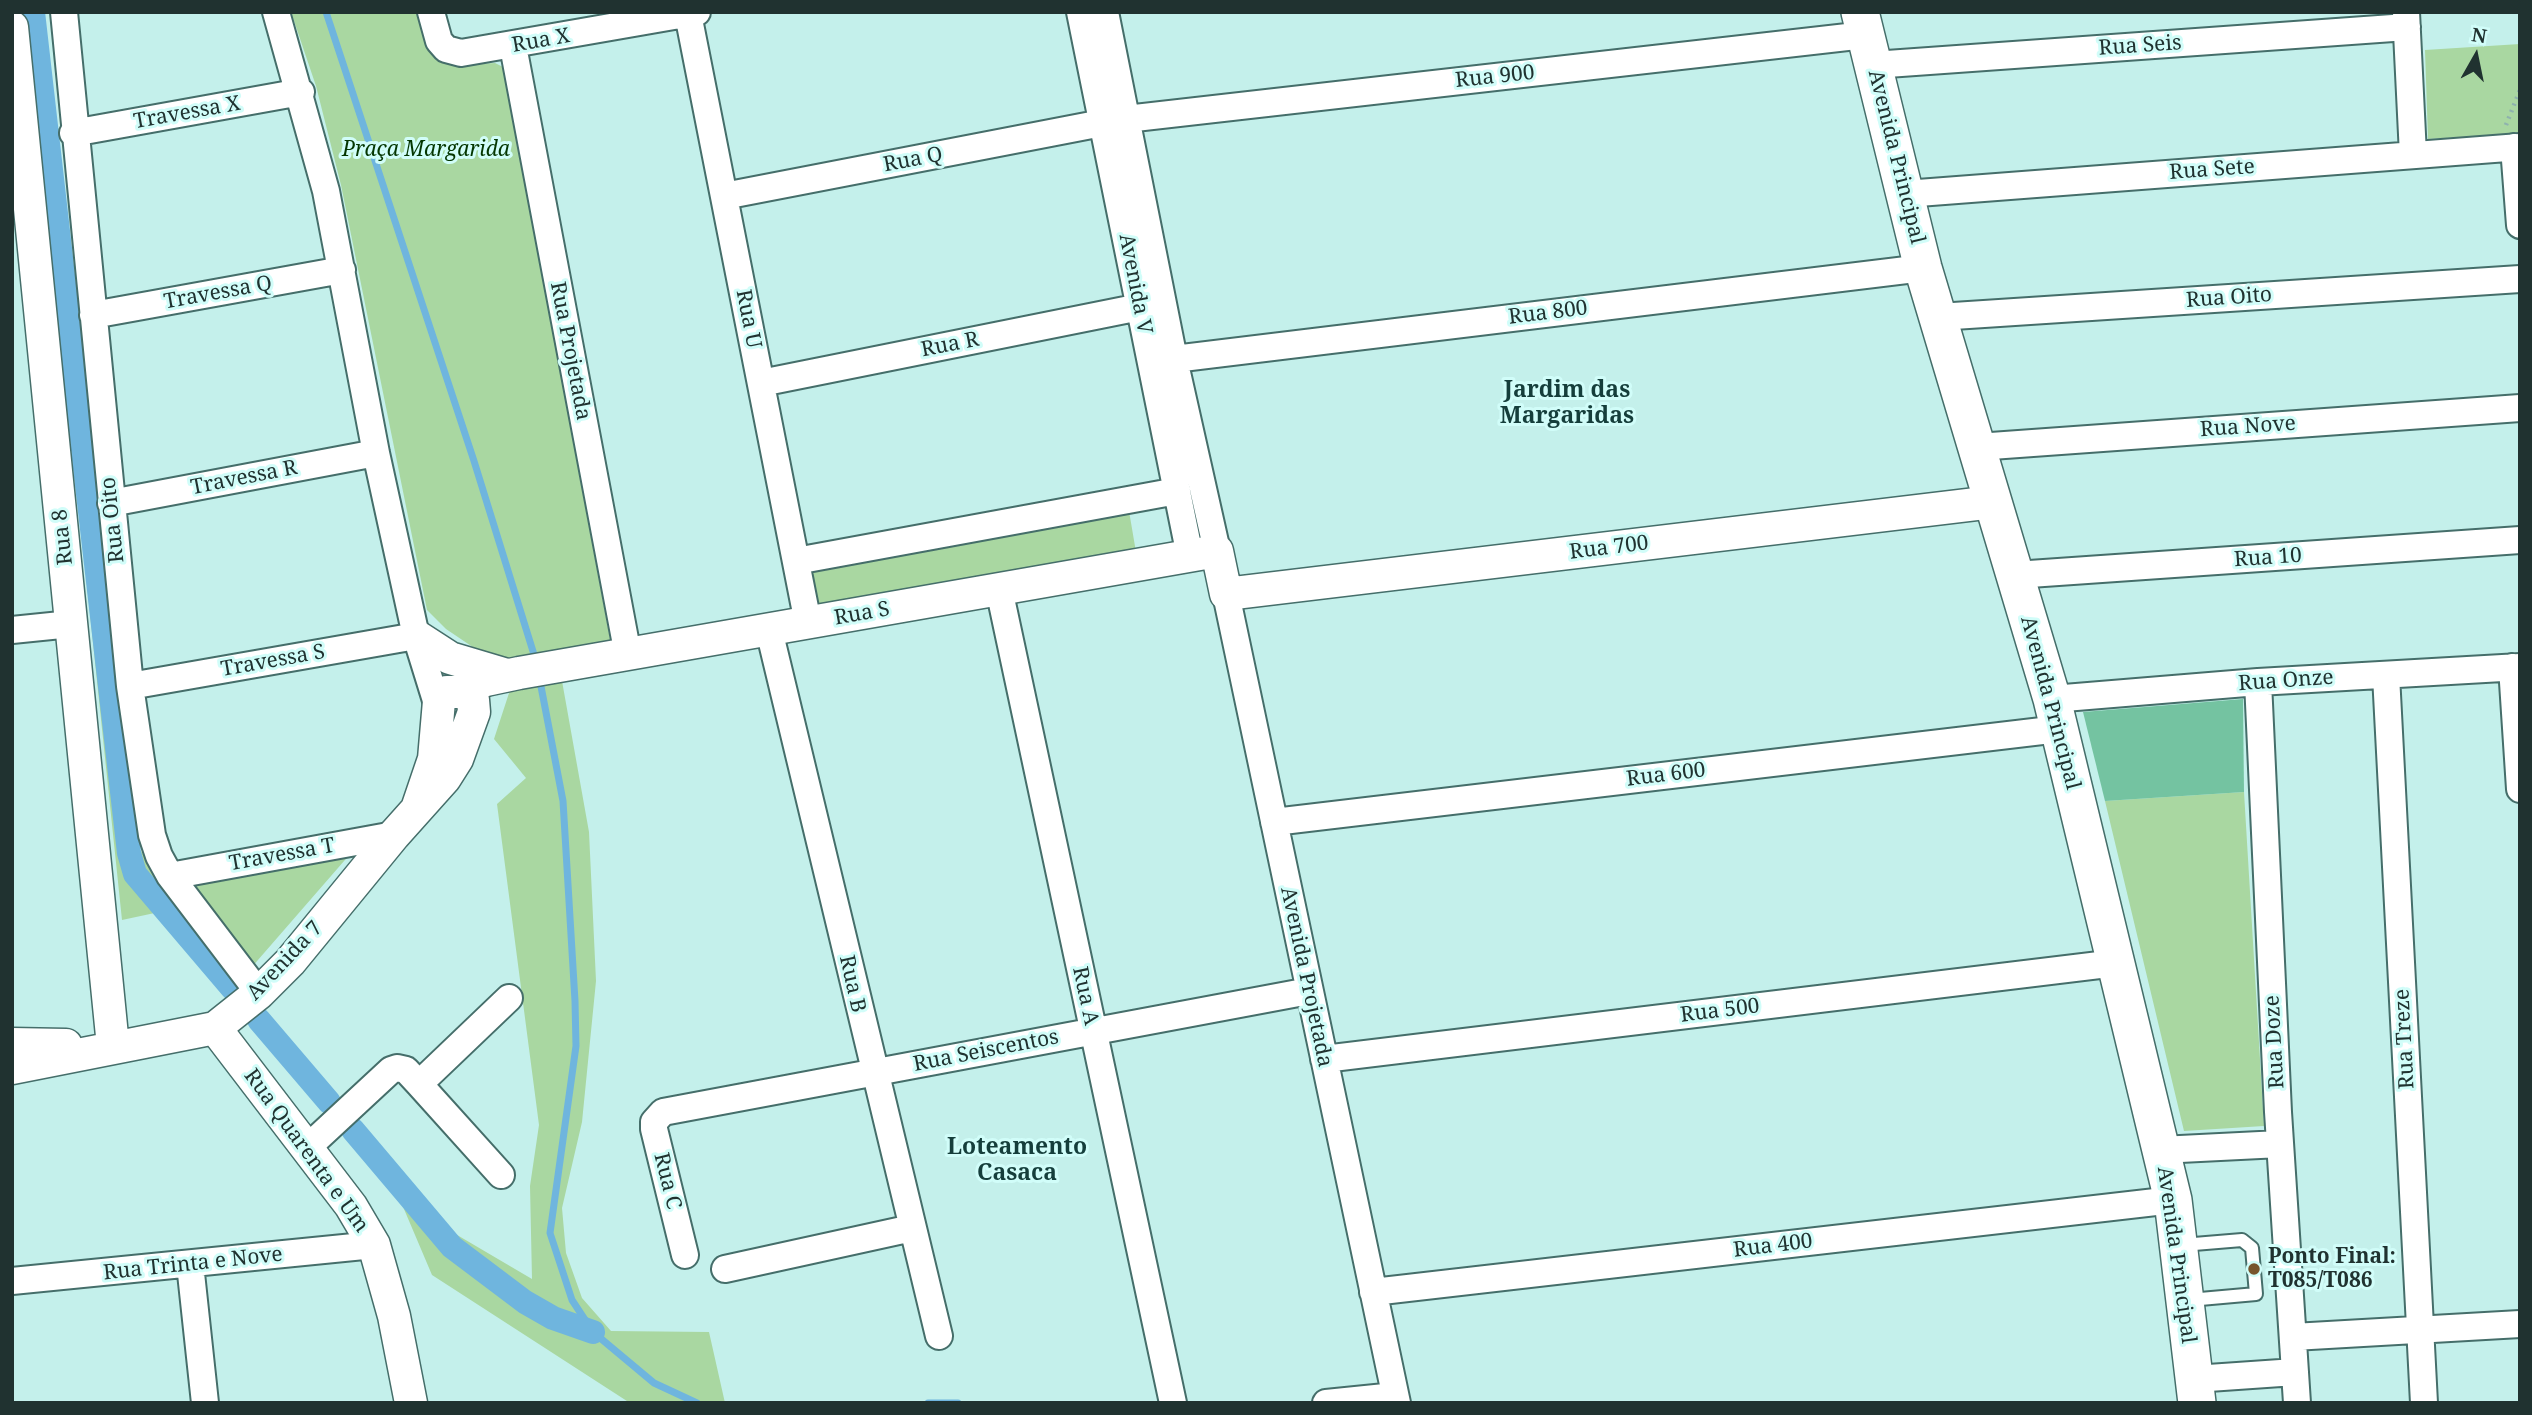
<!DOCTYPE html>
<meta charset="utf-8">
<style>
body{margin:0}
#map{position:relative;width:2532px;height:1415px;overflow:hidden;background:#c4f0eb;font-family:"Noto Serif",serif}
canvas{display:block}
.frame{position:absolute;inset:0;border:14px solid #203230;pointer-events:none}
.north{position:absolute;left:2441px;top:21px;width:70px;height:70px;-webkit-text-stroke:5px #d1fdf9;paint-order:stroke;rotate:9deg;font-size:19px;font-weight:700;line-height:28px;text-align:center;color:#203230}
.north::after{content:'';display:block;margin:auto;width:24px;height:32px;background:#203230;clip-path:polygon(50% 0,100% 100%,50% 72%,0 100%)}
</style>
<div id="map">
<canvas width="2532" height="1415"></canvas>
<div class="frame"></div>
<div class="north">N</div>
</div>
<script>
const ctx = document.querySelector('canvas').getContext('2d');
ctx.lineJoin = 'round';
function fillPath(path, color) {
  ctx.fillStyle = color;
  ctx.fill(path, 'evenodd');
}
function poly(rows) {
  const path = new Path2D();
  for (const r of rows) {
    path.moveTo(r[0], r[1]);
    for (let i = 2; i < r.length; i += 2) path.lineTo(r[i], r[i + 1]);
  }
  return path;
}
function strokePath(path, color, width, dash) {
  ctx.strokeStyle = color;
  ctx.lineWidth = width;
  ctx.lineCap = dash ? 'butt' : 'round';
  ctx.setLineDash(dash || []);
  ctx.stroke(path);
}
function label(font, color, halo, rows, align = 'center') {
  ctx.font = font + ' "Noto Serif",serif';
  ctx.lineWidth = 6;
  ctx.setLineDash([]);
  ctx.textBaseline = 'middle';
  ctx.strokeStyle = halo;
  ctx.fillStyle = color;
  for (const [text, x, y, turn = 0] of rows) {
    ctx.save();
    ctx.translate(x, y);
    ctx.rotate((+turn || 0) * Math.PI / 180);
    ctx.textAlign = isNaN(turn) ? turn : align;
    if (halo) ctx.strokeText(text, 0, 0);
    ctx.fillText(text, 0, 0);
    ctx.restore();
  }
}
fillPath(poly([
 [27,12,41,12,139,848,178,908,122,920],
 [291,12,419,12,461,65,495,63,503,67,611,644,495,662,446,629,427,610,341,185,316,86],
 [2520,44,2520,134,2428,139,2425,50],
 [1129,511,1137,558,818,614,810,571],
 [562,681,589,832,596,981,582,1122,562,1208,566,1253,582,1298,611,1331,709,1332,725,1403,630,1403,432,1275,401,1202,532,1279,530,1186,539,1125,497,804,526,778,494,739,510,690],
 [2244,792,2264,1126,2184,1131,2105,801],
 [351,853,251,968,189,883]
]), '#a9d7a1');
strokePath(poly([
 [326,12,474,461,536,661],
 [539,676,563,801,575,1001,576,1046,550,1233,572,1300,593,1332,654,1383,697,1403],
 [928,1403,958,1403]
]), '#6fb5de', 7);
strokePath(poly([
 [33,12,129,853,135,874,232,988],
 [259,1020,329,1102],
 [353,1130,452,1247,525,1302,553,1318,593,1332]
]), '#6fb5de', 24);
fillPath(poly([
 [2243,699,2244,792,2105,801,2083,712]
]), '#74c3a1');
const service = poly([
 [2182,1245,2242,1240,2252,1248,2256,1294,2189,1300]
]);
const minor = poly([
 [64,12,130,686,152,835,159,856,170,876,259,993],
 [276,12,326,191,376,453,416,636,438,707],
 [431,12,439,41,446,49,461,53,697,12],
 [1080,12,1190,556],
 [1105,12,1174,359,1217,551],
 [2406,12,2413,155],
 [688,14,808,623],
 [513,46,628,655],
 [1873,65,2407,27],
 [1126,119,1865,35],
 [73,133,301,92],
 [2514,147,2520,225],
 [1905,194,2520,147],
 [724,196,1102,123],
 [93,315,342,270],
 [1938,317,2520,279],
 [1174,359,1923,268],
 [761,383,1140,307],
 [1977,447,2520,408],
 [111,503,376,453],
 [796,561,1177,491],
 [2015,575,2520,540],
 [999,589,1173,1403],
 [1226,594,1397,1403],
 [12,630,71,624],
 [769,630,939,1336],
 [2512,667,2520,789],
 [2386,675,2424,1403],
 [2258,682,2278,1112,2297,1403],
 [130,686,416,636],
 [2052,699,2258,682,2520,667],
 [1274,822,2059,729],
 [170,876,394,835],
 [1324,1059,2116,963],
 [419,1084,509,998],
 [308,1147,391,1070,397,1068,406,1070,419,1084,501,1175],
 [2160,1150,2280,1144],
 [685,1255,654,1129,654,1122,663,1112,1309,991],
 [190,1264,205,1403],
 [725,1269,912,1228],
 [12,1281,374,1245],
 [1373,1292,2173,1200],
 [2293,1337,2520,1324],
 [2194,1379,2295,1372],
 [1326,1403,1395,1396]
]);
const tertiary = poly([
 [12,27,113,1046],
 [416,636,450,658,507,675],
 [459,691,486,680,519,673,1217,551,1226,594,1993,502],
 [215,1028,351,1206,374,1245,394,1316,411,1403],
 [12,1044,66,1045],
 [12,1068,215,1028,259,993,290,962,394,835,445,778,457,759,474,712,473,700,465,692,447,692,439,701,434,759,417,809]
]);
const secondary = poly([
 [1860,12,1923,268,2052,699,2173,1200,2197,1403]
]);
strokePath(service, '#456e6a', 16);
strokePath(minor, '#456e6a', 30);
strokePath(tertiary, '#456e6a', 35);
strokePath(secondary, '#456e6a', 40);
strokePath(poly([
 [2506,125,2520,90]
]), '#8eb2ae', 4.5, [2, 5]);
strokePath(service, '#fff', 12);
strokePath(minor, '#fff', 26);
strokePath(tertiary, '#fff', 32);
strokePath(secondary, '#fff', 37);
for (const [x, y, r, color] of [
 [2254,1269,7,"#77552d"]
]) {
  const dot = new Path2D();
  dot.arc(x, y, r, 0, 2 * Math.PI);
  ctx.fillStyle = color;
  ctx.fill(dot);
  strokePath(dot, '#d1fdf9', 2.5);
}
label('21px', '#203230', '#d1fdf9', [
 ["Rua X",541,41,-10],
 ["Rua Seis",2140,46,-4],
 ["Rua 900",1495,77,-6],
 ["Travessa X",187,113,-10],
 ["Avenida Principal",1896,157,76],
 ["Rua Q",913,160,-11],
 ["Rua Sete",2212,170,-4],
 ["Avenida V",1135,284,79],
 ["Travessa Q",218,293,-10],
 ["Rua Oito",2229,298,-4],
 ["Rua 800",1548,313,-7],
 ["Rua U",748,319,79],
 ["Rua R",950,345,-11],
 ["Rua Projetada",570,351,79],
 ["Rua Nove",2248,427,-4],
 ["Travessa R",244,478,-11],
 ["Rua Oito",113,520,-96],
 ["Rua 8",63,537,-96],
 ["Rua 700",1609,548,-7],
 ["Rua 10",2268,558,-4],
 ["Rua S",862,614,-10],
 ["Travessa S",273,661,-10],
 ["Rua Onze",2286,681,-4],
 ["Avenida Principal",2050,703,75],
 ["Rua 600",1666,775,-7],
 ["Travessa T",282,855,-10],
 ["Avenida 7",285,961,-47],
 ["Avenida Projetada",1306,977,78],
 ["Rua B",852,984,77],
 ["Rua A",1085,996,78],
 ["Rua 500",1720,1011,-7],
 ["Rua Treze",2405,1039,-93],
 ["Rua Doze",2275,1042,-93],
 ["Rua Seiscentos",986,1051,-11],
 ["Rua Quarenta e Um",306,1151,54],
 ["Rua C",667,1181,76],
 ["Rua 400",1773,1246,-7],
 ["Avenida Principal",2176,1255,82],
 ["Rua Trinta e Nove",193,1264,-6]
]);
label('italic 21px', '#043600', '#d1fdf9', [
 ["Praça Margarida",426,150]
]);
label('bold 21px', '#203230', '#d1fdf9', [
 ["Ponto Final:",2268,1257],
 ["T085/T086",2268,1281]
], 'left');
label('bold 23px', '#153e3b', '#d1fdf9', [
 ["Jardim das",1567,390],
 ["Margaridas",1567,416],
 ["Loteamento",1017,1147],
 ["Casaca",1017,1173]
]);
</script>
